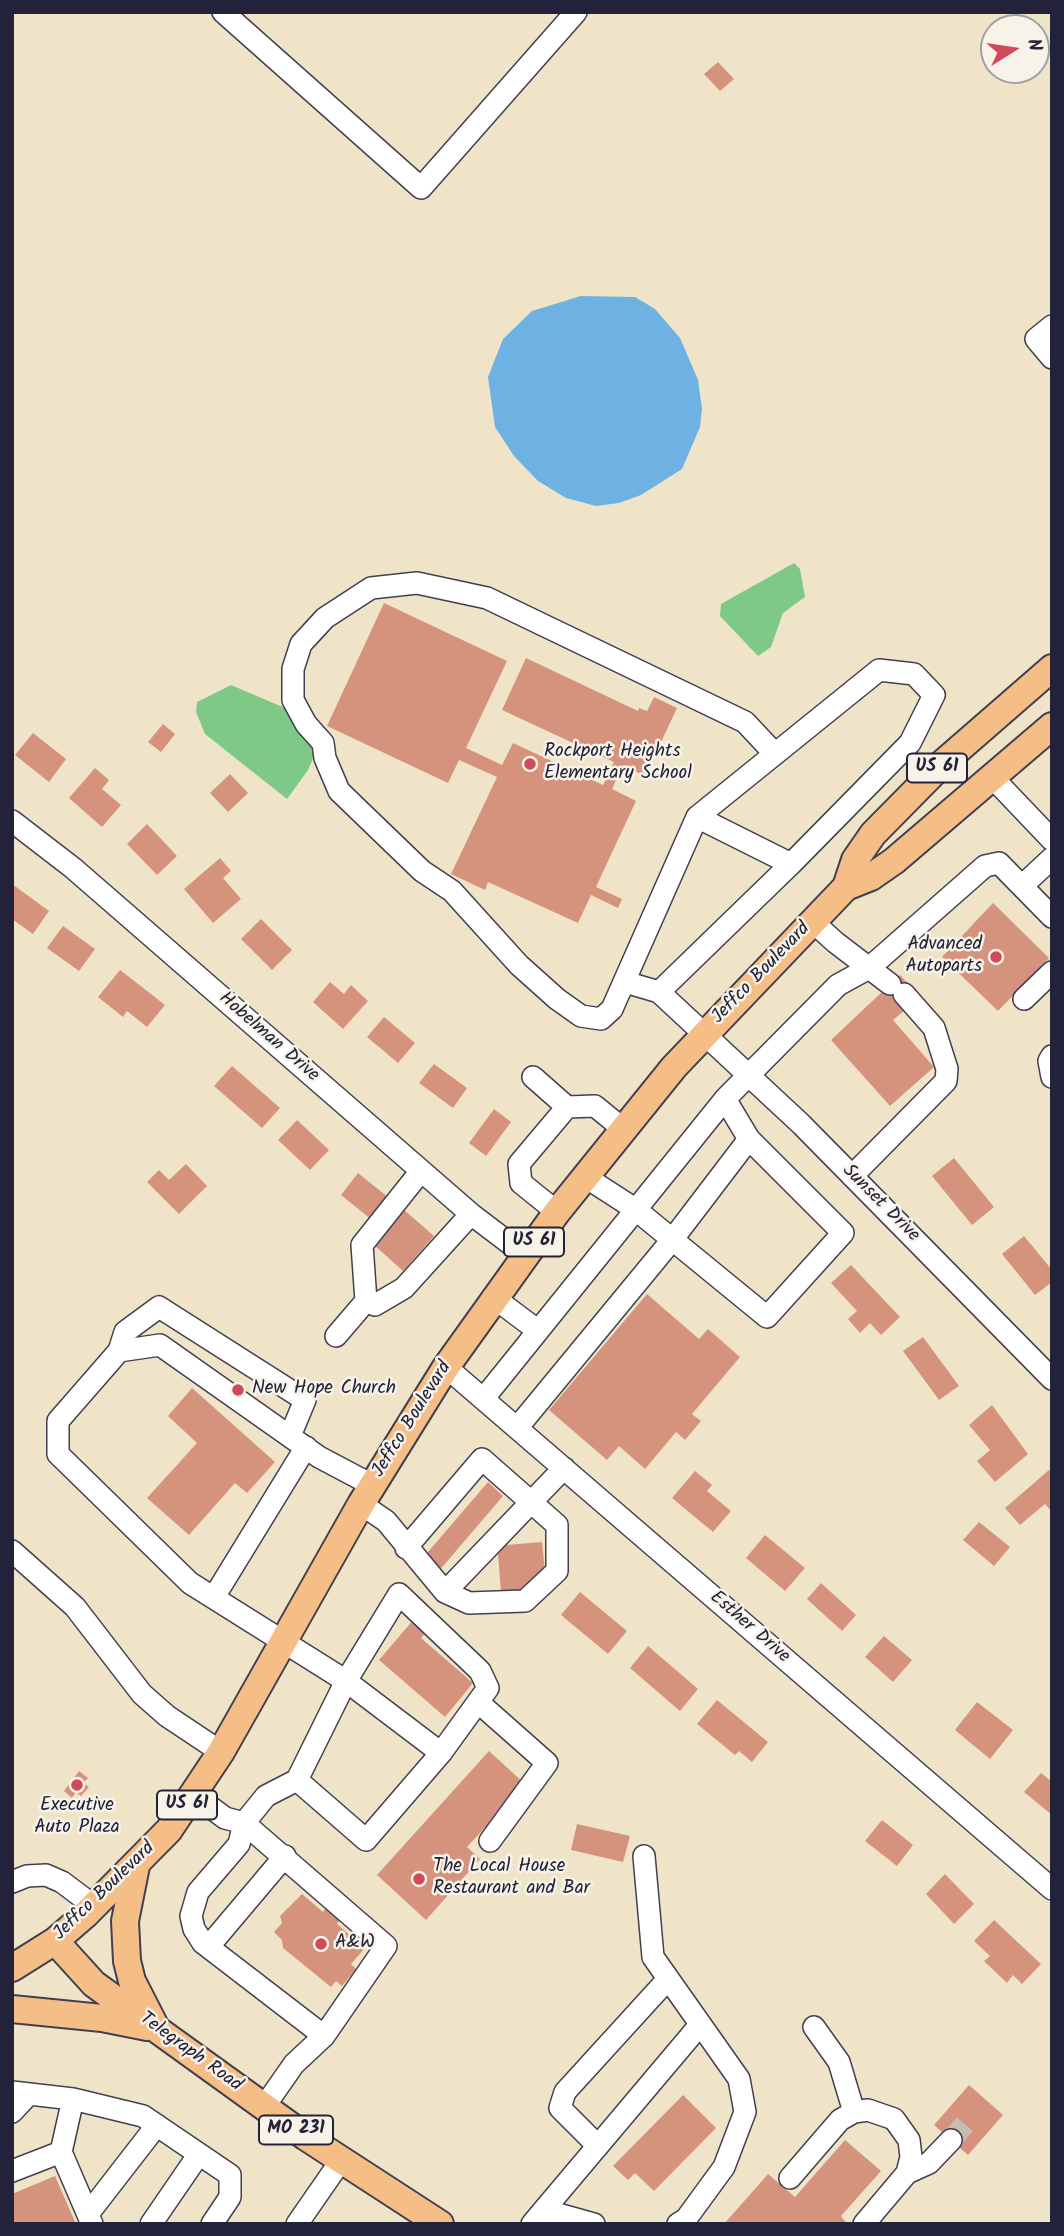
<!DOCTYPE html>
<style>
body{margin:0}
#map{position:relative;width:1064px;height:2236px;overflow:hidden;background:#f0e4c8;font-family:Kalam,sans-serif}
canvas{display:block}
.frame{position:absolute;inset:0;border:14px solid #22223b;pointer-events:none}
.north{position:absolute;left:980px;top:14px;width:70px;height:70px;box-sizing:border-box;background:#f7f3e8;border:2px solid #a29fa3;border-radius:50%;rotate:78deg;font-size:19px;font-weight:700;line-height:28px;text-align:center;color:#22223b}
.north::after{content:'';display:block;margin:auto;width:24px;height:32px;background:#d1495b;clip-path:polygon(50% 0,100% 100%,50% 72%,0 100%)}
</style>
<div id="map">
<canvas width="1064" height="2236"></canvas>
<div class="frame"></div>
<div class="north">N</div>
</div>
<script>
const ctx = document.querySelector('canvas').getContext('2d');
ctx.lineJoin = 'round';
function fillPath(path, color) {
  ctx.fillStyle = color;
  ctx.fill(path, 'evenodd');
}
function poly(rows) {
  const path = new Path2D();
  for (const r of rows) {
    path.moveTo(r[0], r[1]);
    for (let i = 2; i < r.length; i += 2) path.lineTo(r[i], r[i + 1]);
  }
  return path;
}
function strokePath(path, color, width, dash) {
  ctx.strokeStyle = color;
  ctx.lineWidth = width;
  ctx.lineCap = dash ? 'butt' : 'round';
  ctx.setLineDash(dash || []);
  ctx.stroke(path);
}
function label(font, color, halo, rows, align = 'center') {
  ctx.font = font + ' Kalam,sans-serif';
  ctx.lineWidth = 5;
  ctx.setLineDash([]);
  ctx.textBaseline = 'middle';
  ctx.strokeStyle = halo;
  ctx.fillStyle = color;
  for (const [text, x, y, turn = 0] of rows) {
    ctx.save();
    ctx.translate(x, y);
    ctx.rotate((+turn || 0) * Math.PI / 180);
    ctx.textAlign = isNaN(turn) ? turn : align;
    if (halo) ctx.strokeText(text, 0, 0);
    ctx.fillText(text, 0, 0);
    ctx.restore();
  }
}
fillPath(poly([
 [794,563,800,569,805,597,783,613,771,647,758,656,720,616,721,604],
 [231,685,292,711,295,715,293,725,319,745,308,770,287,799,205,734,196,712,197,702]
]), '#7ec987');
fillPath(poly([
 [581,296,635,297,655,309,680,338,698,380,702,409,700,427,682,469,641,495,619,503,596,506,566,498,538,481,514,456,495,427,488,377,503,339,532,311]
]), '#6db2e3');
fillPath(poly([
 [718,62,734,79,720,91,704,74],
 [384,603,507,661,466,748,502,765,513,743,603,785,614,762,502,710,526,658,638,711,639,708,647,711,654,697,677,708,645,776,623,765,612,789,636,801,596,887,622,899,618,908,591,895,578,923,488,882,485,890,451,874,497,777,459,760,448,783,327,726],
 [163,724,175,734,161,752,148,742],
 [33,733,66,759,49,782,15,755],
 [95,768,109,780,102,789,121,805,102,827,69,798],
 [230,774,248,793,228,812,210,793],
 [147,824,177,856,157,875,127,844],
 [220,858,231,871,223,878,241,899,213,923,184,889],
 [12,884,49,911,33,934,12,919],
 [993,903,1049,958,998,1011,942,957],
 [261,919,292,950,272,970,241,939],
 [63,926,95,949,79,971,47,948],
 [120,970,165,1005,147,1027,127,1011,123,1017,98,997],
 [900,975,911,987,905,1010,893,1020,934,1067,890,1106,831,1040],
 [330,982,344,994,351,985,368,1001,343,1029,313,1002],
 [384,1017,415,1043,398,1063,367,1037],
 [434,1064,467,1088,453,1108,419,1083],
 [232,1066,280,1108,262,1128,214,1086],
 [494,1109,511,1122,486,1156,469,1143],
 [297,1120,329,1150,310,1170,278,1140],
 [954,1158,994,1207,972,1225,932,1176],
 [186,1164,207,1186,179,1214,147,1182,159,1170,169,1180],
 [358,1173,389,1198,372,1220,341,1195],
 [403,1209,434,1236,403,1271,373,1244],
 [1024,1236,1052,1270,1052,1282,1035,1295,1002,1254],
 [851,1265,900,1317,881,1335,870,1323,860,1333,848,1319,857,1311,831,1283],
 [647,1294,699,1339,708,1329,740,1357,692,1414,701,1421,685,1440,676,1432,645,1469,619,1446,607,1460,549,1410],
 [923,1337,959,1386,939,1400,903,1351],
 [192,1388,275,1462,247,1493,235,1483,189,1535,147,1498,197,1443,168,1416],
 [992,1405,1028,1454,995,1482,977,1461,990,1450,969,1425],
 [1049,1470,1052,1473,1052,1512,1045,1504,1020,1525,1005,1508],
 [695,1471,712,1485,707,1491,731,1511,713,1532,672,1498],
 [488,1482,503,1496,438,1572,422,1559],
 [979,1522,1010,1547,994,1566,963,1540],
 [765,1535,805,1568,785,1591,746,1558],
 [542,1542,545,1572,529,1591,501,1593,498,1554,506,1545],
 [821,1583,856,1615,842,1631,807,1599],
 [580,1592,627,1631,608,1654,561,1615],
 [414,1619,427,1631,421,1638,473,1683,445,1717,379,1660],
 [884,1636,912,1660,893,1682,865,1657],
 [648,1646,698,1689,680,1711,630,1668],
 [717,1700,768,1742,752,1762,739,1751,735,1755,697,1724],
 [977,1702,1013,1730,990,1759,955,1730],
 [489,1751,525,1784,467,1847,480,1859,426,1920,377,1875],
 [79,1771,88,1778,83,1783,89,1787,81,1796,76,1792,72,1798,64,1791],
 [1041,1773,1052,1782,1052,1815,1024,1792],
 [882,1820,913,1845,897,1866,865,1841],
 [577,1824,630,1836,623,1862,571,1850],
 [945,1874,974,1904,954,1924,926,1894],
 [302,1894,323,1912,326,1908,340,1920,337,1924,365,1948,351,1964,356,1969,342,1986,336,1981,331,1987,283,1948,282,1940,274,1932,282,1923,280,1916],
 [994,1920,1041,1964,1022,1984,1013,1975,1007,1983,984,1961,990,1956,974,1941],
 [969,2085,1003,2115,968,2155,934,2125],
 [683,2095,716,2128,654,2191,635,2173,628,2180,613,2166],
 [845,2140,881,2171,841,2216,847,2224,724,2224,768,2174,795,2197],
 [55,2176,76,2224,12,2224,12,2194]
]), '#d5937e');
strokePath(poly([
 [951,2140,965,2124]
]), '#c7bdac', 21, [21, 10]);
const minor = poly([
 [223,12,421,188,576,12],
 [1052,326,1036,339,1052,358],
 [991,776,1052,840],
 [697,817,612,1009,601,1019,581,1016,557,999,519,965,452,891,422,871,339,791,325,758,323,743,306,724,293,700,293,669,301,644,325,618,371,588,417,583,487,598,745,722,775,754],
 [12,821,73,868,471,1214,525,1255],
 [1022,886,1052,858],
 [812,921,835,942,890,984],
 [625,982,659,992,801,1124,1052,1379],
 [659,992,791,864,910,743,934,695,914,674,879,670,697,817,791,864],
 [1024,999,1052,972],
 [1052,1056,1049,1061,1052,1077],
 [533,1077,567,1107],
 [584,1176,635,1209,767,1317,843,1233,749,1139,725,1099],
 [852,1176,946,1081,947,1069,934,1028,904,994],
 [557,1212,521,1183,519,1164,567,1107,595,1106,623,1129],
 [493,1297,537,1330],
 [366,1301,375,1305,404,1288,471,1214],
 [336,1336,366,1301,362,1245,421,1171],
 [119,1351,160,1345,319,1457,372,1485],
 [446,1367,1052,1889],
 [484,1398,725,1099,838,985,869,968,985,866,999,863,1052,917],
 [517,1428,672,1240,749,1139],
 [290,1436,305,1400,159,1307,125,1332,119,1351,58,1421,58,1454,190,1583,346,1681,441,1753,488,1688,480,1671,399,1594,346,1681,297,1780,366,1840,441,1753],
 [361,1504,386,1521,445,1592,564,1468],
 [406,1548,482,1459,557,1525,557,1571,525,1601,469,1603,445,1592],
 [12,1551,75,1607,142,1694,167,1716,221,1752],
 [214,1597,306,1447],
 [478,1702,547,1763,490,1841],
 [297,1780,266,1796,244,1823,239,1844,198,1892,191,1916,194,1929,203,1943,324,2036],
 [194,1795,225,1818,244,1823,386,1946,324,2036,294,2064,264,2107],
 [644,1856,653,1957,739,2079,745,2112,724,2167,686,2219,678,2224],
 [12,1882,27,1876,46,1875,62,1882,94,1906],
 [209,1946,285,1856],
 [814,2027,839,2062,854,2112],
 [12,2092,73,2099,143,2116,230,2175,230,2197,212,2224],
 [12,2112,28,2095],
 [598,2146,560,2108,565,2092,668,1979],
 [61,2152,92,2224],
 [12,2171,61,2152,73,2099],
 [907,2173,929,2163,951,2140],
 [790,2178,840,2120,854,2112,868,2110,894,2119,909,2140,911,2157,907,2173,864,2224],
 [544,2210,594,2224],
 [88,2214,157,2125],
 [151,2224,199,2154],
 [297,2224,342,2159],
 [532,2224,699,2026]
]);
const major = poly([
 [846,887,855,860,873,834,944,762,1052,668],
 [136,1866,125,1921,127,1961,132,1981,154,2024],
 [55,1941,94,1984,306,2137,440,2224],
 [12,1968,55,1941,85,1915,169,1830,221,1752,361,1504,446,1367,557,1212,674,1067,846,887,871,877,894,861,1052,726],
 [12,2009,102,2018,147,2027]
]);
strokePath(minor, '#413f50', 24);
strokePath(major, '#413f50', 30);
strokePath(minor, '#fff', 21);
strokePath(major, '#f6be87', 26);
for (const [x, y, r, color] of [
 [530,764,7,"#d1495b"],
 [996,957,7,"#d1495b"],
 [238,1390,7,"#d1495b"],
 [77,1785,7,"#d1495b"],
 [419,1879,7,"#d1495b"],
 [321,1944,7,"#d1495b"]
]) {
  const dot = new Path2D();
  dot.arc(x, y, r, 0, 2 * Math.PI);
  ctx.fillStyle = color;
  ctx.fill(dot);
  strokePath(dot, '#f7f3e8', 2.5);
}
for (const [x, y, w] of [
 [937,768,60],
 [534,1242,60],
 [187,1805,60],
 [296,2130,74]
]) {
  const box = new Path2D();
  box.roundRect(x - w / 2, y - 14.5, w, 29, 5);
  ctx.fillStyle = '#f7f3e8';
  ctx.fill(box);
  strokePath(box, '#22223b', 2);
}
label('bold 18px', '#22223b', null, [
 ["US 61",937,768],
 ["US 61",534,1242],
 ["US 61",187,1805],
 ["MO 231",296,2130]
]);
label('19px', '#22223b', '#f7f3e8', [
 ["Rockport Heights",544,753],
 ["Elementary School",544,775],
 ["Advanced",982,946,"right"],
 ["Autoparts",982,968,"right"],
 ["New Hope Church",252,1390],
 ["Executive",77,1807,"center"],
 ["Auto Plaza",77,1829,"center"],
 ["The Local House",433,1868],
 ["Restaurant and Bar",433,1890],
 ["A&W",335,1944]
], 'left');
label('19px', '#22223b', '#f7f3e8', [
 ["Jeffco Boulevard",762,974,-46],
 ["Hobelman Drive",268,1038,41],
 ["Sunset Drive",880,1204,45],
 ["Jeffco Boulevard",413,1420,-58],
 ["Esther Drive",749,1628,41],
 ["Jeffco Boulevard",105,1892,-44],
 ["Telegraph Road",190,2053,36]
]);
</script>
